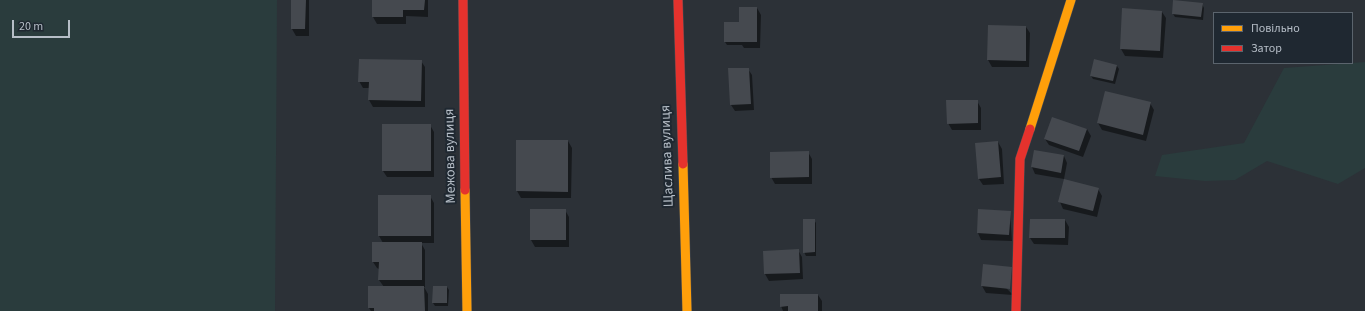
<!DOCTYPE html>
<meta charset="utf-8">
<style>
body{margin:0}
#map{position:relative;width:1365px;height:311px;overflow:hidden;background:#2c3137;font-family:"Source Sans 3",sans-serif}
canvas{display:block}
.legend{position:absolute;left:1213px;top:12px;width:140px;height:52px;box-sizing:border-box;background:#1f2831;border:1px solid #5b646d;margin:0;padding:5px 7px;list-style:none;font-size:12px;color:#b6bec7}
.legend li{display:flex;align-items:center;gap:8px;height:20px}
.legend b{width:20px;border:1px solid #5b646d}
.scale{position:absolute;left:12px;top:20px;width:58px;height:18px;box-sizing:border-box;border:2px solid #b6bec7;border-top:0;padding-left:5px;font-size:12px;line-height:14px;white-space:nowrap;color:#b6bec7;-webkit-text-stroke:3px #1f2831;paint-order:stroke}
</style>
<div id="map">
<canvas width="1365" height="311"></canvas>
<ul class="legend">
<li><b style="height:5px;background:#ff9f0a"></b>Повільно</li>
<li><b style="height:5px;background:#e5322d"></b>Затор</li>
</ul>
<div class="scale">20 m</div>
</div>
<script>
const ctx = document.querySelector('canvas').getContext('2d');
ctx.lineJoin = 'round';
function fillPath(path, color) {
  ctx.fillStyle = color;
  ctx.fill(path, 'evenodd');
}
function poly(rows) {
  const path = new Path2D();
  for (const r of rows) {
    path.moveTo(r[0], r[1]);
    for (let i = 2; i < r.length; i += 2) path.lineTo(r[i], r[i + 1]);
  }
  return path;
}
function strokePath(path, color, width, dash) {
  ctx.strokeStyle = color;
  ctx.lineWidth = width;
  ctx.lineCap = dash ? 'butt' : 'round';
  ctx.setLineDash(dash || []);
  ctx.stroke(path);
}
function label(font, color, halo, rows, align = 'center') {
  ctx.font = font + ' "Source Sans 3",sans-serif';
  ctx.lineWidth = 4;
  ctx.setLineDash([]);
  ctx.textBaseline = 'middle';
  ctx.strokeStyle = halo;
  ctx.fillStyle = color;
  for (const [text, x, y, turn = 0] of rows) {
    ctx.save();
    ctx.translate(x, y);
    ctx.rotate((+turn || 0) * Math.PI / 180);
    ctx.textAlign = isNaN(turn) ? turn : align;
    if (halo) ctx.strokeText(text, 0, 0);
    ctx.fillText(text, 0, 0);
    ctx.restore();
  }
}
fillPath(poly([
 [0,0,277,0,275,311,0,311],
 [1365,62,1365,168,1338,184,1267,161,1235,180,1205,181,1155,176,1162,155,1244,143,1284,68]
]), '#2a3c3d');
fillPath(poly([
 [292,0,309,0,309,36,296,36,292,29],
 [373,0,428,0,428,17,406,16,406,24,377,24,373,17],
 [1202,4,1204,8,1203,20,1175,17,1173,14],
 [757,8,761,15,760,48,744,48,742,45,727,45,725,42,740,23],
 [1162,12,1166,18,1163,58,1125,56,1121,49],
 [1026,27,1030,33,1029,67,992,67,988,60],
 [421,61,425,67,425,107,373,107,369,100,370,88,363,88,359,81],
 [1117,66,1119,69,1115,84,1093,79,1091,76],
 [748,69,752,75,754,110,735,111,731,105],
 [977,101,981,108,981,130,952,130,948,123],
 [1150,103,1154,110,1146,141,1102,130,1098,123],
 [430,125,434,132,434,177,387,177,383,171],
 [1087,129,1091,136,1083,157,1049,145,1045,139],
 [568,141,572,148,571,198,521,198,517,191],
 [998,142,1002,149,1004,184,983,185,979,179],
 [1035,151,1064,156,1067,163,1064,179,1035,174,1032,167],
 [808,152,812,159,812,184,775,184,771,177],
 [1098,189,1102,196,1097,217,1063,209,1060,202],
 [430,196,434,203,434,243,421,243,425,250,425,287,424,287,428,294,428,311,371,311,369,308,384,287,379,280,379,269,377,268,373,262,383,243,379,236],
 [531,210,565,210,569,217,569,247,535,247,531,240],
 [1010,212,1012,241,981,240,978,233],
 [814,220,816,223,816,256,806,256,804,252],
 [1065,220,1069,227,1068,245,1034,244,1030,238],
 [798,250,802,257,803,279,769,281,765,274,764,252],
 [984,265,1013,295,986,293,982,286],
 [447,287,449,290,448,306,435,306,433,303],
 [818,295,822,301,822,311,783,311,781,306]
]), '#0007');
fillPath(poly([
 [291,0,306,0,305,29,291,29],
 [372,0,425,0,424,10,403,10,403,17,372,17],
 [1173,0,1203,3,1201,17,1172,14],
 [739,7,757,7,757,42,724,42,724,22,739,22],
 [1122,8,1162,11,1160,51,1120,49],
 [988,25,1026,26,1026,61,987,60],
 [359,59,422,60,421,101,368,100,369,82,358,82],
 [1094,59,1117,65,1113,81,1090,76],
 [728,68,749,68,751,104,730,105],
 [1105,91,1151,102,1143,135,1097,123],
 [946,100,978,100,978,123,947,124],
 [1052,117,1087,129,1079,151,1044,139],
 [382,124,431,124,431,171,382,171],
 [516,140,568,140,568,192,516,191],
 [998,141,1001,177,978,179,975,143],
 [1034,150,1064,155,1061,173,1031,167],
 [809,151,809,177,770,178,770,152],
 [1064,179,1099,188,1093,211,1058,202],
 [378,195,431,195,431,236,378,236],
 [530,209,566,209,566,240,530,240],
 [978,209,1011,211,1009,235,977,233],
 [803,219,815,219,815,252,803,253],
 [1030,219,1065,219,1065,238,1029,238],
 [372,242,422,242,422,280,378,280,379,262,372,262],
 [799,249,800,273,764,274,763,251],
 [983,264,1012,267,1010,289,981,286],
 [368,286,424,286,425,311,374,311,374,308,368,308],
 [433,286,447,286,447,303,432,303],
 [780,294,818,294,818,311,788,311,788,306,780,307]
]), '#45494f');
const slow = poly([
 [1030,129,1071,0],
 [683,164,687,311],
 [465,190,467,311]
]);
const jam = poly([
 [463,0,465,190],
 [678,0,683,164],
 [1016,311,1020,159,1030,129]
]);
strokePath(slow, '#4a4d52', 10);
strokePath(jam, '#4a4d52', 10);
strokePath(slow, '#ff9f0a', 9);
strokePath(jam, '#e5322d', 9);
label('14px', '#b6bec7', '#1f2831', [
 ["Межова вулиця",451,156,-91],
 ["Щаслива вулиця",668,156,-92]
]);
</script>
